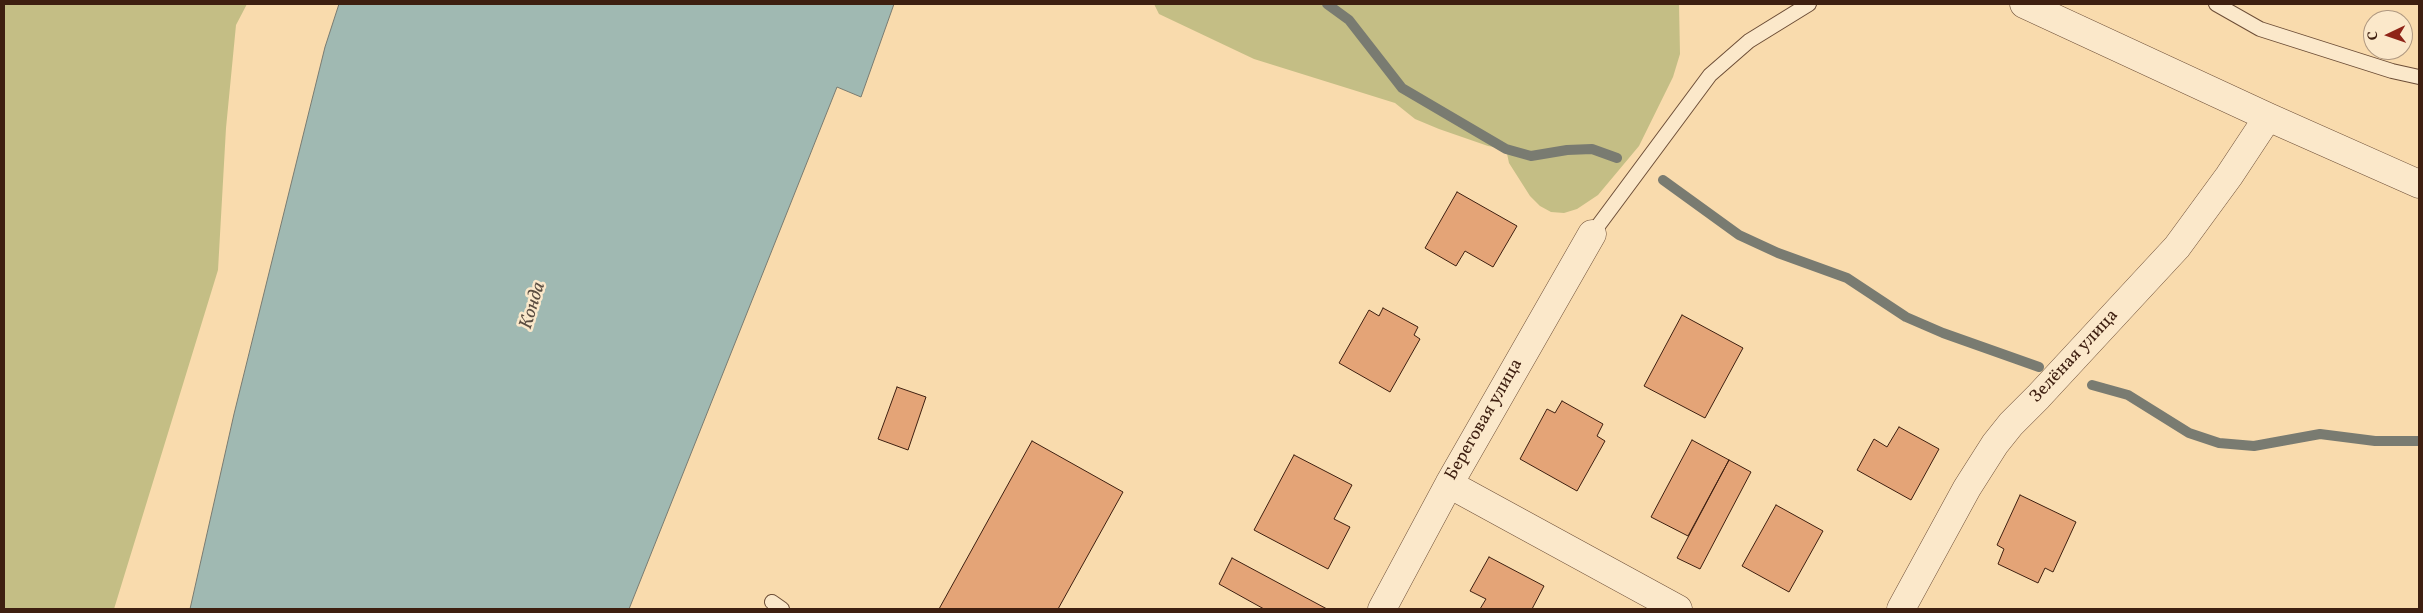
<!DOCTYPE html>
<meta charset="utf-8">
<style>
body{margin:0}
#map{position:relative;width:2423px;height:613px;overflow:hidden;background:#f9dbad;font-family:Vollkorn,serif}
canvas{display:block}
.frame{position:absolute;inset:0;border:5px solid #3e1f10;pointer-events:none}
.north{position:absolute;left:2363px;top:10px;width:50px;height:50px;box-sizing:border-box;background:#fbe8ca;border:1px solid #af9880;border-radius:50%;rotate:267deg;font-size:14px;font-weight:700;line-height:20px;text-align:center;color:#3e1f10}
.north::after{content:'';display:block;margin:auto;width:18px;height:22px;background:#8f2418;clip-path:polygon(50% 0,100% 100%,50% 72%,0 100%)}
</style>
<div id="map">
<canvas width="2423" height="613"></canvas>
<div class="frame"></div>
<div class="north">С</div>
</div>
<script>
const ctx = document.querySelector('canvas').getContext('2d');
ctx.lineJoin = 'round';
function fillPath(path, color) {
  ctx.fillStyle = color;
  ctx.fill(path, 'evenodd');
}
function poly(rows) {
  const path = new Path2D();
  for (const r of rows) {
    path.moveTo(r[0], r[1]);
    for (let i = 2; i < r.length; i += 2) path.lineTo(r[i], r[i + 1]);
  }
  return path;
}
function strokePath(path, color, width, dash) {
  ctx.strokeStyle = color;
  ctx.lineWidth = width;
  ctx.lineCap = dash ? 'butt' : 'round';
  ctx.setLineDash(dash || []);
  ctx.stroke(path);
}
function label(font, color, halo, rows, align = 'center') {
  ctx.font = font + ' Vollkorn,serif';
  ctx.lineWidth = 5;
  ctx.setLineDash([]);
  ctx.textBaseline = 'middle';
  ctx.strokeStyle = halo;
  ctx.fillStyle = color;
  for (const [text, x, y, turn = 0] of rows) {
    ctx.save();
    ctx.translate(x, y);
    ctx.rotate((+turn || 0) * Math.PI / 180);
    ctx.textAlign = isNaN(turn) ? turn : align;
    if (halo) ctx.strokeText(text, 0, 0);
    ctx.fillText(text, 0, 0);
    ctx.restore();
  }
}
fillPath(poly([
 [4,4,247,4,236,25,226,128,218,270,114,609,4,609],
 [1154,4,1679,4,1680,54,1673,77,1639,146,1598,195,1577,209,1564,213,1551,212,1540,206,1530,196,1509,163,1506,149,1488,146,1439,129,1415,119,1395,103,1254,59,1159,14]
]), '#c4be85');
const water = poly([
 [339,4,894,4,861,97,837,87,629,609,190,609,234,414,325,47,339,4]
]);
fillPath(water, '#a0b9b2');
strokePath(water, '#797b71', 1);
strokePath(poly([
 [1327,4,1349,20,1402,88,1506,149,1531,156,1567,150,1592,149,1617,158],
 [1663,180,1739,235,1778,253,1847,278,1906,317,1943,333,2039,367],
 [2092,385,2128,395,2189,433,2219,443,2254,446,2320,434,2375,441,2419,441]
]), '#797b71', 10);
const building = poly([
 [1457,192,1517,226,1493,267,1465,251,1456,266,1425,248,1457,192],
 [1383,308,1418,327,1414,335,1420,339,1390,392,1339,363,1369,310,1379,316,1383,308],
 [1682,315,1743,348,1705,418,1644,386,1682,315],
 [897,387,926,397,908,450,878,439,897,387],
 [1562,401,1603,424,1597,436,1605,441,1577,491,1520,459,1547,409,1555,413,1562,401],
 [1899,427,1939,449,1911,500,1857,470,1874,439,1887,447,1899,427],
 [1692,440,1729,460,1688,536,1651,517,1692,440],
 [1032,441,1123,492,1058,609,939,609,1032,441],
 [1294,455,1352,485,1334,519,1350,527,1328,569,1254,530,1294,455],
 [1729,460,1751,472,1700,569,1677,558,1729,460],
 [2020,495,2076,522,2053,572,2045,568,2038,583,1998,564,2004,549,1997,545,2020,495],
 [1776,505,1823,531,1789,592,1742,566,1776,505],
 [1489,557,1544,586,1532,609,1480,609,1486,599,1470,591,1489,557],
 [1232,558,1327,609,1264,609,1219,584,1232,558]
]);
fillPath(building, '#e4a477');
strokePath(building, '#3e1f10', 1);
const lane = poly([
 [2216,4,2260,29,2392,71,2419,77],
 [1592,234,1710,75,1749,41,1809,4],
 [772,602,782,609]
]);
const street = poly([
 [2024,4,2268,117,2419,184],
 [1449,484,1678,609],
 [1382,609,1449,484,1592,234],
 [1901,609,1967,488,1995,444,2011,424,2038,397,2177,247,2229,176,2268,117]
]);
strokePath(lane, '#6d4e37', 16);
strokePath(street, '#6d4e37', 29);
strokePath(lane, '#fbe8ca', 14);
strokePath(street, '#fbe8ca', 28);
label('18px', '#3e1f10', '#fbe8ca', [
 ["Зелёная улица",2075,357,-47],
 ["Береговая улица",1485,420,-60]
]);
label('italic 19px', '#5b4d41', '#fbe8ca', [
 ["Конда",534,306,-73]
]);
</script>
